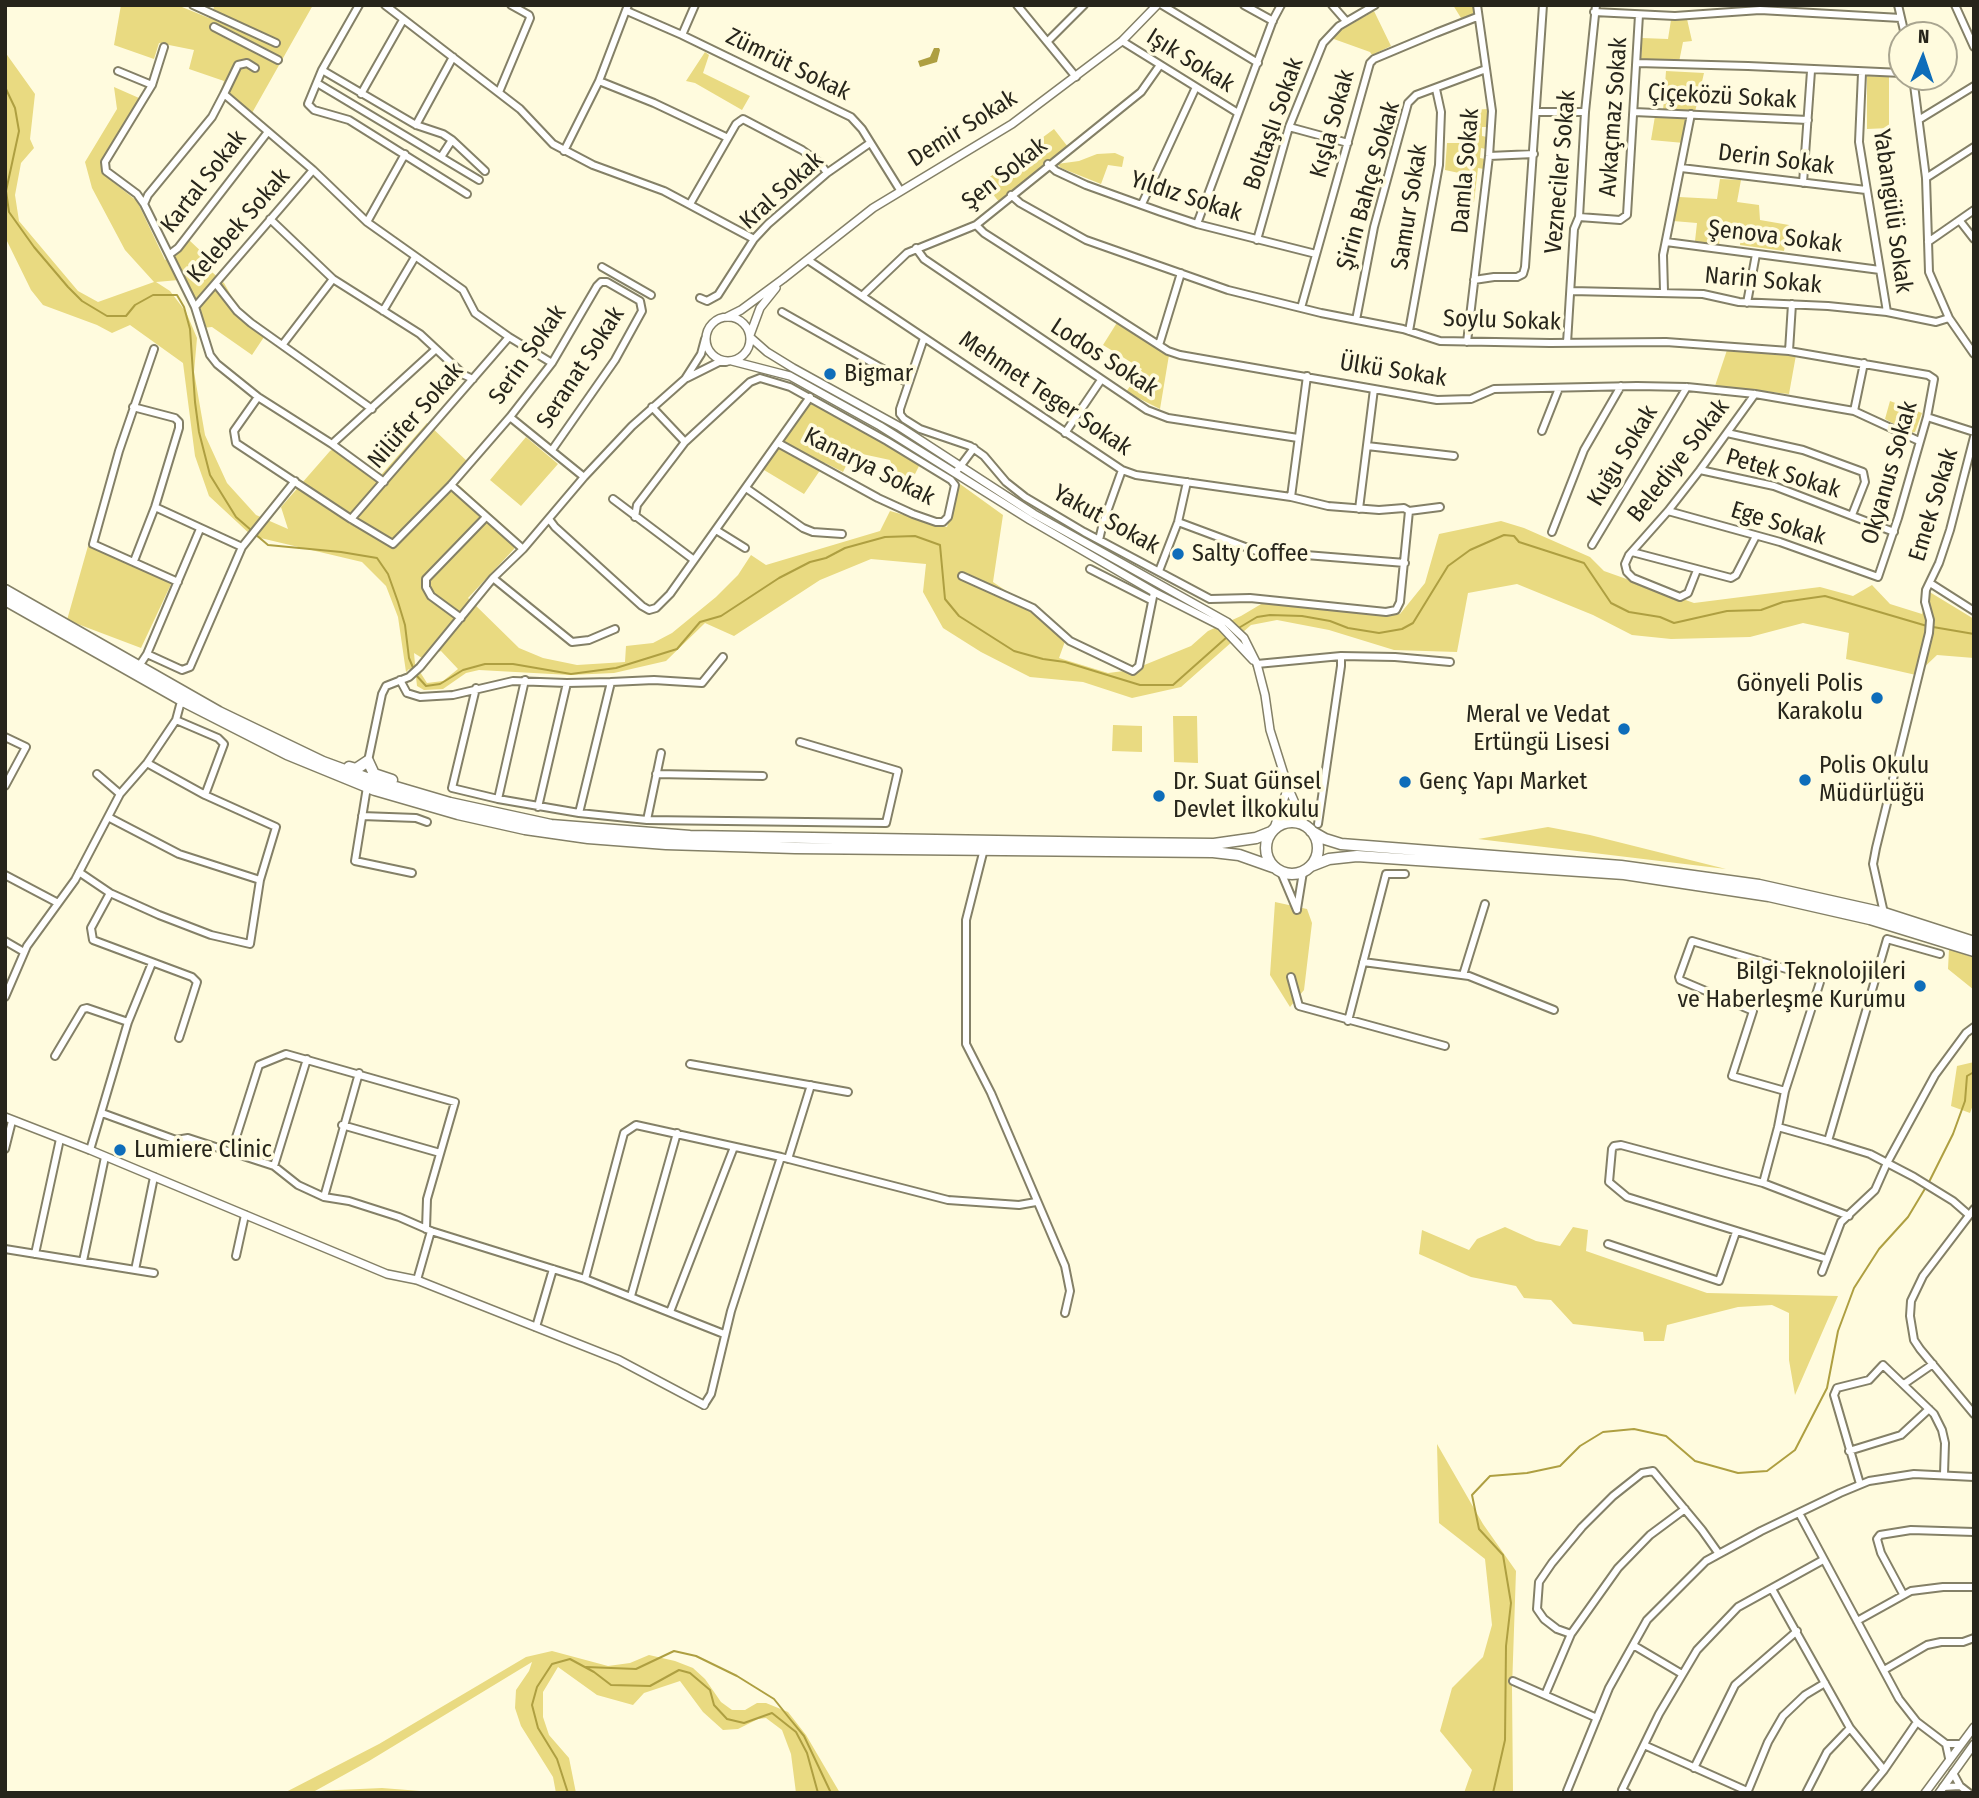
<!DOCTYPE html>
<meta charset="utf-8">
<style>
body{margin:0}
#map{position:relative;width:1979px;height:1798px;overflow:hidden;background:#fffbde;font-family:"Fira Sans Condensed",sans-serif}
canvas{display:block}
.frame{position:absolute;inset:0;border:7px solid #27251b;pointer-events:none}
.north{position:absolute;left:1888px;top:21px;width:70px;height:70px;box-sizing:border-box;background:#fffbde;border:2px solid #a9a590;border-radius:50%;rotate:2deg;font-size:19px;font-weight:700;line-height:28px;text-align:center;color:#27251b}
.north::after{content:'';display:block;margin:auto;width:24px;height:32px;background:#0e6dba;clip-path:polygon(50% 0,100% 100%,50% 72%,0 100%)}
</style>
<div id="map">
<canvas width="1979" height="1798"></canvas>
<div class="frame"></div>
<div class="north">N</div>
</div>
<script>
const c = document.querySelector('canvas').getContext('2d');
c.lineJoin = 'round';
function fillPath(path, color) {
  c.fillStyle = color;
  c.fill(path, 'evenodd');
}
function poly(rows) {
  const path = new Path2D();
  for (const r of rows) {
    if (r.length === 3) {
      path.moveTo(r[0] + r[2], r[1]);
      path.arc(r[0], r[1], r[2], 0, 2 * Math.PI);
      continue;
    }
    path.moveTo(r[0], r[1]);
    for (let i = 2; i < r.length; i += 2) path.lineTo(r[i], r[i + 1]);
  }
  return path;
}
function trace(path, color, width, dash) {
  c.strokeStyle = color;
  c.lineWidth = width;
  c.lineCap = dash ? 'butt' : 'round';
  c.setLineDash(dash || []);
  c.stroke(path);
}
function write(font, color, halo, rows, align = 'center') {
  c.font = font + ' "Fira Sans Condensed",sans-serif';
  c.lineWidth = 7;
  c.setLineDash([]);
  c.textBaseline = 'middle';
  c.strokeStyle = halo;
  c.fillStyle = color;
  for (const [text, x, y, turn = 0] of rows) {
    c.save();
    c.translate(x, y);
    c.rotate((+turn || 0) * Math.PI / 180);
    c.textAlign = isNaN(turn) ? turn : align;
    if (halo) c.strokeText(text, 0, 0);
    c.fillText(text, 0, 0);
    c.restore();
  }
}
const green = poly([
 [121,5,177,5,209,18,215,5,313,5,252,113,222,88,224,81,189,69,194,50,159,43,154,59,114,45],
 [1453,5,1474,5,1474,12,1471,15,1461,18],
 [1374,11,1391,46,1372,55,1370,52,1331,38,1341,30],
 [1687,19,1692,41,1683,42,1679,62,1641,59,1642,38,1668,39,1671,20],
 [5,52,35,94,30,139,34,148,21,163,15,195,19,221,78,291,98,302,154,282,125,250,92,188,85,162,117,109,114,87,139,98,101,167,113,182,137,201,165,260,189,240,205,255,200,261,224,283,240,311,268,331,252,355,212,327,201,328,179,280,156,282,170,291,186,312,197,338,194,372,205,435,227,483,256,515,288,529,281,507,330,451,338,446,381,475,427,423,470,464,452,479,519,539,514,549,468,598,519,648,543,658,577,665,625,662,626,646,653,643,672,633,716,597,738,575,751,555,766,565,880,531,890,511,947,527,960,484,1003,515,993,582,1068,633,1059,658,1108,673,1132,670,1191,646,1208,631,1241,616,1273,597,1400,614,1425,583,1439,534,1501,521,1524,528,1590,557,1604,571,1694,603,1820,587,1853,596,1872,585,1890,604,1922,614,1928,591,1974,619,1974,658,1937,655,1916,675,1846,659,1849,633,1803,623,1750,637,1671,639,1632,635,1593,615,1517,584,1468,593,1457,652,1394,650,1329,630,1277,620,1251,625,1181,687,1132,698,1083,682,1030,677,981,652,943,628,923,592,926,564,871,559,820,580,734,636,705,623,666,661,614,673,570,675,479,670,466,673,443,689,424,690,417,686,416,677,409,669,406,672,398,617,386,586,362,562,252,536,209,496,195,456,183,363,130,325,112,333,97,325,43,305,31,290,5,237],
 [441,651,458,669,443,681,427,683,415,664,414,653,422,658],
 [705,52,709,55,703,73,750,96,742,110,695,83,686,81],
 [1666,71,1704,73,1695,112,1663,111],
 [1867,76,1889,77,1889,128,1867,129],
 [1489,109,1489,127,1482,127,1482,136,1487,137,1486,149,1481,148,1480,158,1485,159,1484,169,1478,168,1474,202,1456,200,1459,173,1445,170,1447,143,1467,143,1467,110],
 [1655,116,1687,119,1684,143,1651,140],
 [1054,129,1068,147,1000,203,983,182],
 [1115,153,1124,157,1122,167,1108,165,1101,184,1061,168,1057,164,1079,161,1097,154],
 [1720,179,1741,180,1737,202,1759,205,1760,220,1789,225,1784,251,1740,245,1742,227,1720,226,1719,247,1695,241,1697,223,1673,221,1679,197,1717,199],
 [1118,321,1169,355,1160,409,1126,392,1142,369,1103,345],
 [1727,350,1796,355,1789,394,1715,386],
 [801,400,835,414,920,464,907,490,901,486,890,460,853,452,843,472,825,463,804,494,759,467],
 [1890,401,1922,413,1915,432,1910,433,1885,419],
 [526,437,558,464,521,506,490,480],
 [88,546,173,580,141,648,67,620],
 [1173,716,1197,716,1198,763,1174,762],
 [1113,725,1142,726,1142,752,1112,751],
 [1548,827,1590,835,1726,869,1478,839],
 [1275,902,1307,909,1312,923,1304,990,1290,1007,1270,975],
 [1949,949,1974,958,1974,990,1948,969],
 [1974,1062,1974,1102,1970,1113,1951,1106,1957,1066],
 [1505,1227,1536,1241,1560,1246,1573,1227,1588,1230,1586,1251,1707,1293,1838,1296,1795,1395,1789,1360,1789,1313,1772,1305,1738,1307,1667,1325,1664,1341,1644,1341,1643,1332,1573,1324,1551,1300,1524,1298,1516,1286,1471,1277,1419,1254,1422,1230,1469,1250,1477,1239],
 [1437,1444,1483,1524,1516,1571,1512,1688,1513,1793,1464,1793,1472,1770,1440,1731,1452,1688,1483,1657,1492,1625,1485,1559,1439,1523],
 [552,1651,608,1666,630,1663,649,1655,675,1661,693,1668,705,1679,721,1702,732,1710,745,1710,757,1703,766,1703,788,1712,806,1735,840,1793,796,1793,791,1754,782,1730,766,1718,758,1719,738,1729,723,1730,703,1712,680,1681,644,1693,633,1705,597,1695,558,1667,543,1692,543,1717,549,1735,569,1758,576,1793,556,1793,553,1777,521,1726,515,1708,516,1690,529,1671,532,1662,369,1761,315,1791,382,1788,446,1793,284,1793,379,1744,526,1657]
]);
const water = poly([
 [934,48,939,48,940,50,937,62,920,67,918,61,930,57]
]);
const stream = poly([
 [5,87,15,108,19,131,6,191,9,212,34,247,68,287,82,301,107,316,126,316,135,305,153,295,177,295,184,307,190,329,195,402,199,432,210,475,236,517,251,530],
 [255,534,268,545,341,552,377,558,388,574,398,602,405,625,409,658,414,670],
 [1933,627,1974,634],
 [1237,629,1257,617,1270,615,1302,616,1330,621,1348,628,1379,633,1402,629,1413,623,1448,566,1470,550,1504,535,1514,536,1519,542,1584,563,1611,603,1629,612,1660,617,1674,623,1727,611,1761,610,1783,602,1825,596,1927,626],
 [416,675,426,686,440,684,463,670,485,664,513,664,571,674,616,668,677,649,700,622,721,616,779,578,810,562,826,558,845,548,885,537,915,536,940,545,945,599,959,616,1014,651,1043,659,1065,662,1140,685,1173,685,1227,637],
 [1929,1182,1953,1134,1965,1101,1967,1076,1974,1072],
 [586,1667,636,1669,674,1651,696,1656,737,1676,774,1699,790,1719,804,1736,831,1793],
 [568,1793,557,1759,538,1728,532,1705,537,1687,552,1664,570,1659,594,1672,611,1685,650,1686,679,1670,690,1673,710,1690,714,1705,727,1719,744,1723,772,1713,796,1732,807,1753,818,1793],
 [1493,1793,1505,1740,1506,1646,1511,1603,1503,1555,1479,1529,1472,1495,1490,1476,1527,1473,1560,1466,1580,1446,1603,1432,1634,1429,1666,1436,1695,1461,1738,1473,1767,1471,1795,1450,1827,1388,1838,1331,1854,1288,1879,1249,1908,1217,1926,1187]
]);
const minor = poly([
 [193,5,276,43],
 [359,5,322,70,308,104,314,110,349,120,467,194],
 [385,5,520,109,553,144,593,165,664,191,754,239],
 [1017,5,1076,77],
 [1162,5,1258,63],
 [1244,5,1273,21],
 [1332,5,1346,21],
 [1898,5,1905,35],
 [1955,5,1974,47],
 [627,11,682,35,851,117,862,129,900,190],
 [1594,12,1675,16,1760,10,1901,18],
 [214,27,278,60],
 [682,35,695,5],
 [1048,41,1084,5],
 [1122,41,1238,113],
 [1637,63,1748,66,1902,73],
 [322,70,416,125,443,134,452,140,441,157],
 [118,71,152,85],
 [1862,73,1859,142,1887,312],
 [1913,77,1926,178,1929,272,1949,318,1974,354],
 [599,81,654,103,728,138],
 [317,83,479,180],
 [499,92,530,18,529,15,511,5],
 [224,94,238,65,247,63,255,68],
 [361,94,403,20],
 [1537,112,1585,112],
 [1634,112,1808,120],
 [1920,119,1974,86],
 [416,125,453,57],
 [1289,127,1348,143],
 [452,140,485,171],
 [564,151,599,81,628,5],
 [1489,156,1534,154],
 [1048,164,1056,171,1086,185,1161,212,1197,224,1316,254],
 [1681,168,1866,190],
 [1926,178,1974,147],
 [1803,183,1811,71],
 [1011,195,1020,203,1086,240,1228,290,1321,313,1403,329,1440,341,1550,343,1666,342,1789,351,1928,375,1934,379,1927,417,1898,518,1878,577,1780,542,1668,511],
 [144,204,137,194,106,171,105,162,152,85,164,47],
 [690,204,736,124,743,119,802,150,820,163,827,173],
 [1142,204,1196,87],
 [1579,217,1620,220,1627,215,1639,15],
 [270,219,333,279,420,334,464,375,473,379],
 [1960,221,1974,239],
 [367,222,405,154],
 [1197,224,1273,20,1281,5],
 [976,225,984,233,1168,351,1180,355,1437,400,1471,399,1494,389,1637,386,1687,387,1755,394,1854,411,1919,441],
 [1257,240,1289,127,1323,43,1339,26,1375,5],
 [1666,242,1880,270],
 [1928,242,1974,210],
 [916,248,924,259,1147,410,1168,418,1298,438],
 [170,254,178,248,267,133],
 [808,260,1122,470,1136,475,1291,497,1328,506,1379,510,1404,508,1409,511],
 [602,267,651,295],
 [1474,280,1494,277,1517,277,1523,274,1525,267,1543,5],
 [216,284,237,311,251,323,372,409],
 [1571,291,1703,294,1739,302,1828,306,1887,312,1936,322,1949,318],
 [1664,291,1663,255,1691,114],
 [862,296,907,253,976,225,1141,92,1160,65],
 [700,298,707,301,718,295,754,239,768,224,827,173,870,143],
 [1747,303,1756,254],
 [195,307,313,170],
 [1301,308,1370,63,1374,59,1436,33,1477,17],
 [383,311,415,257],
 [782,312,908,383],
 [1356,320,1374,227,1408,103,1416,95,1486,69],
 [1409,331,1439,165,1441,112,1436,89],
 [924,338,900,409,900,414,904,419,920,429,970,446,984,456,1006,482,1025,497,1084,532,1210,599,1250,598,1386,612,1396,610,1400,602,1409,511],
 [1467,342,1489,156,1492,111,1477,5],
 [1567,343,1574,229,1579,217,1585,112,1596,5],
 [283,344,333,279],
 [1159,345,1181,273],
 [154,349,119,451,93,544,178,582],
 [1789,351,1792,304],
 [687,378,719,362,726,362],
 [258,397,234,431,236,443,351,519,393,544,451,485,510,417,552,363,597,286,601,282,607,282,640,301,642,311,615,360,552,450],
 [133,407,175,418,179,422,179,428,155,507,134,561],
 [652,407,685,442],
 [1854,411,1864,363],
 [510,417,584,477],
 [1927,417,1974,432],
 [1542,431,1559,388],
 [1065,433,1101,380],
 [1727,433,1803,450,1863,472,1865,482,1852,515],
 [332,444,436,349],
 [1367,446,1454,456],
 [1700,470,1774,486,1894,532],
 [956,472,974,448],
 [384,482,332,444,258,397,217,364,210,355,195,307,144,204,148,195,212,117,224,94,313,170,367,222,463,290,475,313,509,337,552,363],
 [451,485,523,549],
 [746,488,803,528,813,532,842,534],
 [1291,497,1307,376],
 [613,499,694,560],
 [155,507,242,547],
 [1359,509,1374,389],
 [1409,511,1440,507],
 [635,517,637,505,685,442,750,382,760,378,790,387,887,441,951,480,955,485,948,517,943,522,936,522,913,514,878,498,778,443],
 [351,519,509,337],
 [549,519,555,527,642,606,649,610,656,608,670,594,810,397],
 [1178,522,1256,551,1405,563],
 [716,530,745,548],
 [1552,532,1584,450,1621,386],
 [1099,540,1103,523,1122,470],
 [1592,545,1687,387],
 [1632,552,1731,578,1736,575,1756,536],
 [1090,569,1151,600],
 [1697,570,1688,593,1680,597,1633,578,1627,572,1625,564,1629,555,1668,511,1700,470,1755,394],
 [1159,571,1178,522,1187,482],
 [962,576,1033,608,1070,641,1133,671,1139,666,1154,592],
 [493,578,572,642,589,640,615,629],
 [1930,583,1974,611],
 [461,618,431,596,426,587,426,579,486,517],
 [147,654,182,670,190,667,242,547,295,481],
 [1257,664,1341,656,1395,657,1450,662],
 [139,666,147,654,200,529],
 [400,680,407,693,420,697,453,695,513,681,567,683,538,807],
 [525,680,498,799,579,813,611,682,567,683],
 [611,682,654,680,702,683,723,657],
 [476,688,452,788,498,799],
 [176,720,218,738,224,744,205,795],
 [5,737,26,747,5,786],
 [368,761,382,694,386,686,409,677,420,667,493,578,523,549,584,477,632,426,685,379,701,354,705,339],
 [97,774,120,794],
 [656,774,763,776],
 [367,787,355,861,412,873],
 [579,813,647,820,886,823,898,771,800,742],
 [362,816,416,818,427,822],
 [108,817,179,854,260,880],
 [647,820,661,753],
 [1318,824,1341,666,1341,656],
 [984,849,966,920,966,1044,991,1093,1065,1266,1070,1291,1065,1313],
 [79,872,110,893,159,915,211,935,250,944,260,880,276,827,205,795,147,763],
 [1281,872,1297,910],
 [5,875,58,903],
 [110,893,91,928,93,940,192,977,197,982,179,1038],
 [1297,909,1303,872],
 [1884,913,1873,864,1876,848,1929,633,1930,620,1925,602,1926,590,1939,563,1950,530,1974,437],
 [5,941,24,952],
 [1940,954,1887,939,1828,1141,1870,1154,1914,1177,1953,1201,1969,1215],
 [1363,962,1469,976,1554,1010],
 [1463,975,1485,904],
 [1291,977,1299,1006,1445,1046],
 [5,997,27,946,75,880,120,794,147,763,176,720,180,705,185,702],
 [1348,1021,1386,874,1405,874],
 [128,1022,152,963],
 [55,1056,83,1009,87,1008,128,1022,90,1150],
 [690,1064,848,1092],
 [102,1113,176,1140,188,1138,274,1166,298,1185,324,1197,349,1201,399,1217,431,1231,585,1279,724,1334],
 [342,1125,440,1153],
 [1778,1127,1828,1141],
 [5,1149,12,1121],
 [231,1153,259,1065,286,1054,455,1102,427,1199,426,1229],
 [788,1159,811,1085],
 [274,1166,307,1059],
 [1763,1183,1778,1127,1785,1091,1820,982,1817,978,1692,941,1679,977,1680,980,1753,1011,1732,1076,1785,1091],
 [324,1197,359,1073],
 [1974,1209,1923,1276,1911,1301,1910,1316,1914,1340,1920,1349,1974,1414],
 [1608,1244,1719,1281,1736,1232],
 [5,1249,154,1273],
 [35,1254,60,1139],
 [236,1256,245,1215],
 [1827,1259,1627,1197,1609,1182,1612,1149,1614,1146,1621,1145,1763,1183,1849,1216],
 [83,1261,105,1157],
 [135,1270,154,1177],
 [1822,1272,1841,1222,1875,1190,1887,1163,1935,1075,1966,1033,1974,1027],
 [585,1279,624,1133,636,1125,781,1157,948,1200,1019,1205,1036,1202],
 [417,1280,431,1231],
 [631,1296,677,1133],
 [670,1312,734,1147],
 [536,1327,553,1269],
 [1904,1384,1933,1364],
 [704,1405,711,1394,731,1311,781,1157],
 [1849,1451,1901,1435,1929,1409],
 [1860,1484,1834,1395,1837,1388,1869,1380,1883,1365,1934,1414,1942,1430,1945,1443,1944,1474],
 [1799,1513,1899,1699,1917,1722,1946,1744],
 [1772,1589,1850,1728,1884,1770],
 [1903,1594,1881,1553,1877,1539,1880,1535,1911,1530,1974,1532],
 [1857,1621,1911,1591,1943,1587,1974,1587],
 [1571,1634,1557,1629,1544,1619,1537,1609,1539,1582,1552,1563,1582,1527,1613,1496,1642,1473,1653,1471,1702,1530,1719,1554],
 [1633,1645,1682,1674],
 [1884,1670,1927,1645,1941,1642,1963,1642,1974,1638],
 [1513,1681,1597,1718],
 [1545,1695,1571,1634,1618,1568,1650,1535,1685,1509],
 [1644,1745,1747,1791],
 [1949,1758,1946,1744,1959,1744],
 [1694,1768,1735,1685,1797,1631],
 [1960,1786,1969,1793],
 [1943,1787,1960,1786,1953,1773],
 [1567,1791,1609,1688,1647,1620,1706,1561,1761,1531,1840,1493,1869,1481,1914,1474,1974,1477],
 [1627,1793,1622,1790,1659,1714,1697,1650,1738,1607,1823,1560],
 [1747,1793,1768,1742,1783,1716,1805,1695,1825,1683],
 [1806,1793,1827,1752,1850,1728],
 [1865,1793,1884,1770,1917,1722]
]);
const tertiary = poly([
 [728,339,22],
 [727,317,741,310,783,279,873,208,1012,124,1122,41,1157,5],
 [750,335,760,308,776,288],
 [750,337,767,352,793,368,900,427,1034,514,1227,622,1244,638,1257,664,1265,695,1270,730,1288,787,1305,826],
 [732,361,790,376,880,426,1030,520,1154,592,1221,626,1253,660],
 [1274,828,1288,787],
 [5,1117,90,1150,387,1274,417,1280,619,1360,704,1405],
 [1925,1793,1974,1727],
 [1939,1793,1974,1744]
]);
const trunk = poly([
 [5,590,219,712,323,762,372,780,450,803,551,825,690,836,1120,843,1214,844,1256,838,1271,832],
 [5,600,185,702,287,754,375,790,458,814,525,829,588,838,666,844,795,848,1213,852,1239,855,1273,867],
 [349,767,356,769,368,761,374,774,392,780],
 [1292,848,26],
 [1311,831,1325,839,1341,844,1621,866,1759,885,1884,913,1974,942],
 [1311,866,1329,859,1357,856,1624,874,1769,896,1870,919,1974,951]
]);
const markers = [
 [830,374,7,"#0e6dba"],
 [1178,554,7,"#0e6dba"],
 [1877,698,7,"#0e6dba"],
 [1624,729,7,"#0e6dba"],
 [1805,780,7,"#0e6dba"],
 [1405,782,7,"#0e6dba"],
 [1159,796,7,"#0e6dba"],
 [1920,986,7,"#0e6dba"],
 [120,1150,7,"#0e6dba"]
];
const streetNames = [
 ["Işık Sokak",1190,61,32],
 ["Zümrüt Sokak",788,65,26],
 ["Çiçeközü Sokak",1722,97,3],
 ["Avkaçmaz Sokak",1614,117,-86],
 ["Boltaşlı Sokak",1274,124,-71],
 ["Kışla Sokak",1333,124,-75],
 ["Demir Sokak",963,129,-32],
 ["Derin Sokak",1776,160,7],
 ["Damla Sokak",1466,171,-85],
 ["Vezneciler Sokak",1561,172,-85],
 ["Şen Sokak",1005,174,-38],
 ["Kartal Sokak",204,182,-52],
 ["Şirin Bahçe Sokak",1369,186,-74],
 ["Kral Sokak",782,191,-42],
 ["Yıldız Sokak",1186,197,18],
 ["Samur Sokak",1410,207,-81],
 ["Yabangülü Sokak",1892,211,82],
 ["Kelebek Sokak",239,226,-49],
 ["Şenova Sokak",1775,237,7],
 ["Narin Sokak",1763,281,5],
 ["Soylu Sokak",1502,321,2],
 ["Serin Sokak",528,355,-55],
 ["Lodos Sokak",1104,358,33],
 ["Seranat Sokak",581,368,-57],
 ["Ülkü Sokak",1393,371,9],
 ["Mehmet Teger Sokak",1045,394,34],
 ["Nilüfer Sokak",416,416,-49],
 ["Kuğu Sokak",1623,456,-59],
 ["Belediye Sokak",1679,461,-52],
 ["Kanarya Sokak",869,467,27],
 ["Okyanus Sokak",1890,473,-74],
 ["Petek Sokak",1783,474,17],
 ["Emek Sokak",1934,505,-73],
 ["Yakut Sokak",1106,520,29],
 ["Ege Sokak",1778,524,17]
];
const poiNames = [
 ["Bigmar",844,374],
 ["Salty Coffee",1192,554],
 ["Gönyeli Polis",1863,684,"right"],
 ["Karakolu",1863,712,"right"],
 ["Meral ve Vedat",1610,715,"right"],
 ["Ertüngü Lisesi",1610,743,"right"],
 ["Polis Okulu",1819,766],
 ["Müdürlüğü",1819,794],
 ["Dr. Suat Günsel",1173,782],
 ["Devlet İlkokulu",1173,810],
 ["Genç Yapı Market",1419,782],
 ["Bilgi Teknolojileri",1906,972,"right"],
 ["ve Haberleşme Kurumu",1906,1000,"right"],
 ["Lumiere Clinic",134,1150]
];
fillPath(green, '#e9da81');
fillPath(water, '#ae9f41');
trace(stream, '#ae9f41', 2);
trace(minor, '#848067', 10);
trace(tertiary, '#848067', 10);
trace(trunk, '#848067', 13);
trace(minor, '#fff', 6);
trace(tertiary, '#fff', 7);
trace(trunk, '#fff', 10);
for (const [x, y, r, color] of markers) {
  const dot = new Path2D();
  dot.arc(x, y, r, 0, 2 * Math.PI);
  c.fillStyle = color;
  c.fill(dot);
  trace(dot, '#fffbde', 2.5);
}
write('24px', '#27251b', '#fffbde', streetNames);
write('24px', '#27251b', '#fffbde', poiNames, 'left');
</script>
